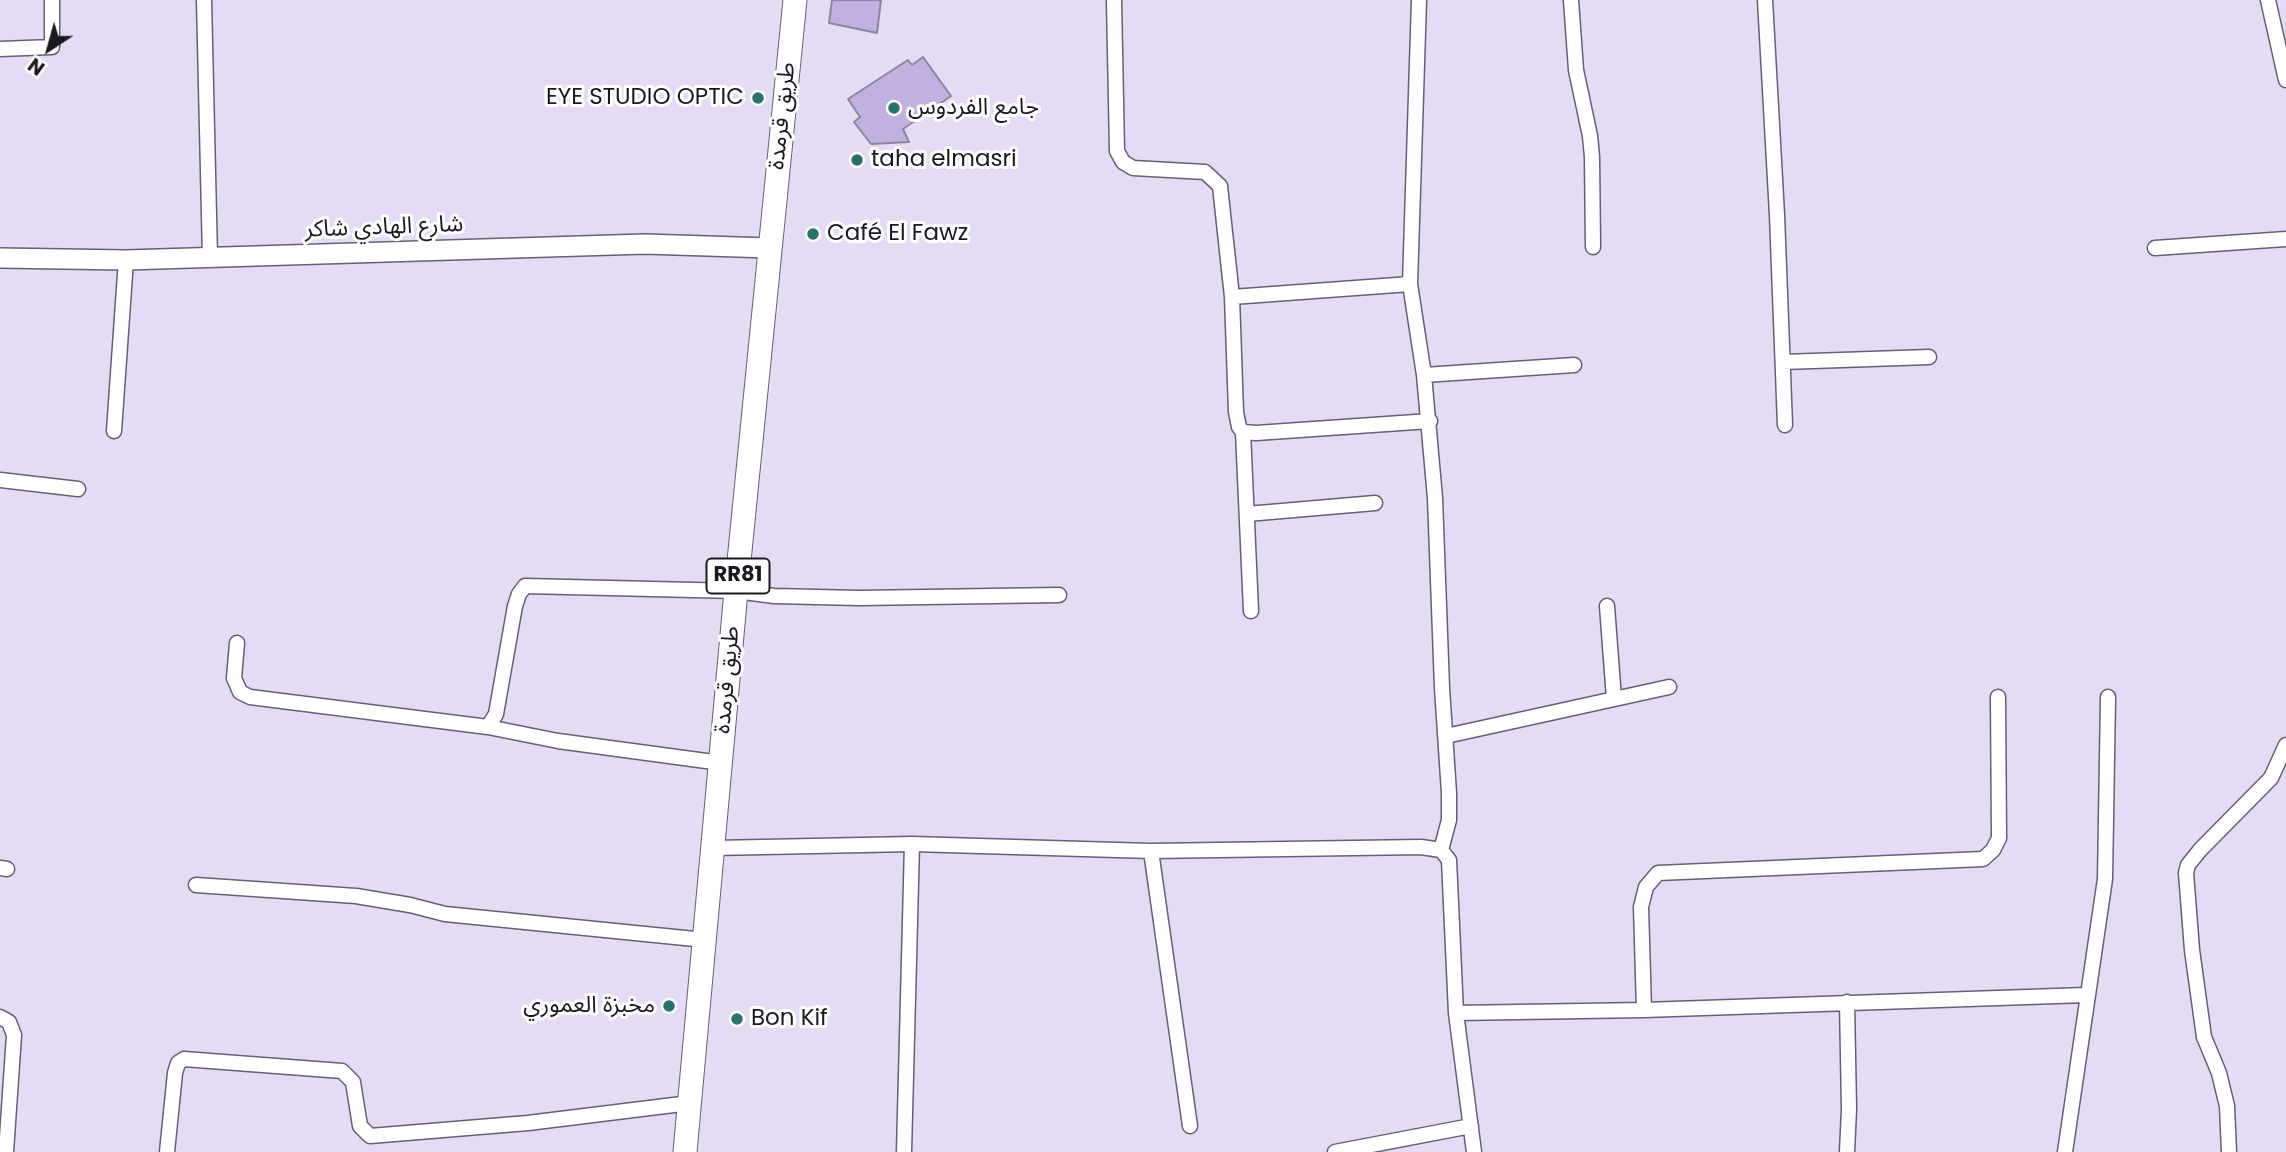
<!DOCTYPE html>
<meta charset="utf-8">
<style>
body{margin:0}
#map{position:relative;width:2286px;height:1152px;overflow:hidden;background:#e4dcf5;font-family:Poppins,sans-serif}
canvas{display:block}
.north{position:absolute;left:14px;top:14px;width:70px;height:70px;-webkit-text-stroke:5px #fff;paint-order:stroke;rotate:216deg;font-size:19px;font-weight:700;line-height:28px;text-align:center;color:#1b1821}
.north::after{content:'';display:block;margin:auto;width:24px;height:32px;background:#1b1821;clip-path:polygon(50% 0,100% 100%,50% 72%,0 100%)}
</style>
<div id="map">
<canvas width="2286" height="1152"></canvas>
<div class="north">N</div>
</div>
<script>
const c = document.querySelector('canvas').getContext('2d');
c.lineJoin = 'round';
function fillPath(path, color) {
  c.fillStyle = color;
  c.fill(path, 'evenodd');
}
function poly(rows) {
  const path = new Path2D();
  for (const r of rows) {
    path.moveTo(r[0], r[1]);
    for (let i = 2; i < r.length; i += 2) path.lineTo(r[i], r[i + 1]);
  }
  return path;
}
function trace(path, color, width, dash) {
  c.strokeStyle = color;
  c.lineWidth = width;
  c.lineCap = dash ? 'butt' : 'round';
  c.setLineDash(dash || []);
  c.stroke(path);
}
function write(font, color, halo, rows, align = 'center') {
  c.font = font + ' Poppins,"Noto Sans Arabic",sans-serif';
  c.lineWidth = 6;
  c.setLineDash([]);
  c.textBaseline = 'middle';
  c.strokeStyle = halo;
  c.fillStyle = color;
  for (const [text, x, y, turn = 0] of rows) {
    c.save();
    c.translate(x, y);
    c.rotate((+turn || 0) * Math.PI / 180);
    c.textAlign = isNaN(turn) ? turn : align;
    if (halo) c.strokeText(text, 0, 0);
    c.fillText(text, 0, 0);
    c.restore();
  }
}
const building = poly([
 [832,0,881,0,877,33,829,23,832,0],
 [923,57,951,96,903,129,909,142,871,144,854,122,860,117,848,99,908,60,912,65,923,57]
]);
const street = poly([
 [204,0,210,258],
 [1114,0,1117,151,1123,162,1133,168,1205,172,1220,186,1232,297,1236,412,1239,427,1243,432,1256,433,1430,421],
 [1419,0,1410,284,1424,375,1435,498,1442,688,1449,793,1449,820,1441,850],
 [1571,0,1576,70,1590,136,1592,157,1593,247],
 [1765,0,1777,215,1785,425],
 [2268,0,2286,80],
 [0,49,52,47,52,0],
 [2155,248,2286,239],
 [1232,297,1410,284],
 [1783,362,1929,357],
 [1424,375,1574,365],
 [114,431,126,260],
 [1243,432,1251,611],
 [0,480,78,489],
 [1247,514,1375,503],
 [1607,606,1614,699],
 [237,643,234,678,240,692,250,697,488,727,496,714,515,606,519,594,525,586,736,591,774,596,859,598,1059,595],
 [488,727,558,741,721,763],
 [1446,736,1669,687],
 [714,848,912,844,1151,851,1421,847,1441,850,1449,860,1456,1013,1474,1152],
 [1151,851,1190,1126],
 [0,868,7,869],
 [196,885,356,896,410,905,445,914,705,940],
 [1644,1010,1641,907,1646,887,1658,873,1983,859,1993,850,1999,838,1998,697],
 [1456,1013,1644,1010,2086,995],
 [0,1017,9,1022,14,1035,6,1152],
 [167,1152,175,1073,178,1063,184,1059,342,1071,353,1082,360,1126,370,1136,528,1123,690,1103],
 [904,1152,912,844],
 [1335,1152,1471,1126],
 [1847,1152,1849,1109,1847,1002],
 [2065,1152,2105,879,2108,697],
 [2229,1152,2227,1106,2219,1073,2204,1037,2192,950,2186,873,2188,865,2200,850,2271,778,2286,745]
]);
const secondary = poly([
 [0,258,126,260,645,244,769,248]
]);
const primary = poly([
 [685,1152,736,591,795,0]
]);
const markers = [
 [758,98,7,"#277271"],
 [894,108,7,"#277271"],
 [857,160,7,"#277271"],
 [813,234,7,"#277271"],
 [669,1006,7,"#277271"],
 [737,1019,7,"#277271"]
];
const shields = [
 [738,576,63]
];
const shieldNames = [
 ["RR81",738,576]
];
const poiNames = [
 ["EYE STUDIO OPTIC",744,98,"right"],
 ["جامع الفردوس",908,108],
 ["taha elmasri",871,160],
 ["Café El Fawz",827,234],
 ["مخبزة العموري",655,1006,"right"],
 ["Bon Kif",751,1019]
];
const streetNames = [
 ["طريق قرمدة",783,116,-84],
 ["شارع الهادي شاكر",384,228,-2],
 ["طريق قرمدة",728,680,-85]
];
fillPath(building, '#c1b1e1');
trace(building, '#8d869c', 2);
trace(street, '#665f75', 17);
trace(secondary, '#665f75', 22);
trace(primary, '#665f75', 25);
trace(street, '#fff', 14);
trace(secondary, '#fff', 19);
trace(primary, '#fff', 23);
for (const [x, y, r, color] of markers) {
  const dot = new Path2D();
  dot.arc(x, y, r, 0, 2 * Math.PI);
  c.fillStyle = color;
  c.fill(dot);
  trace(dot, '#fff', 2.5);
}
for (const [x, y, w] of shields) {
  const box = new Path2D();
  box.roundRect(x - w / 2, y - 17.5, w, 35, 5);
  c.fillStyle = '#fff';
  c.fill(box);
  trace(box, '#1b1821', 2);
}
write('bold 21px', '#1b1821', null, shieldNames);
write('23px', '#1b1821', '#fff', poiNames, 'left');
write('23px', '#1b1821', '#fff', streetNames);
</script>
